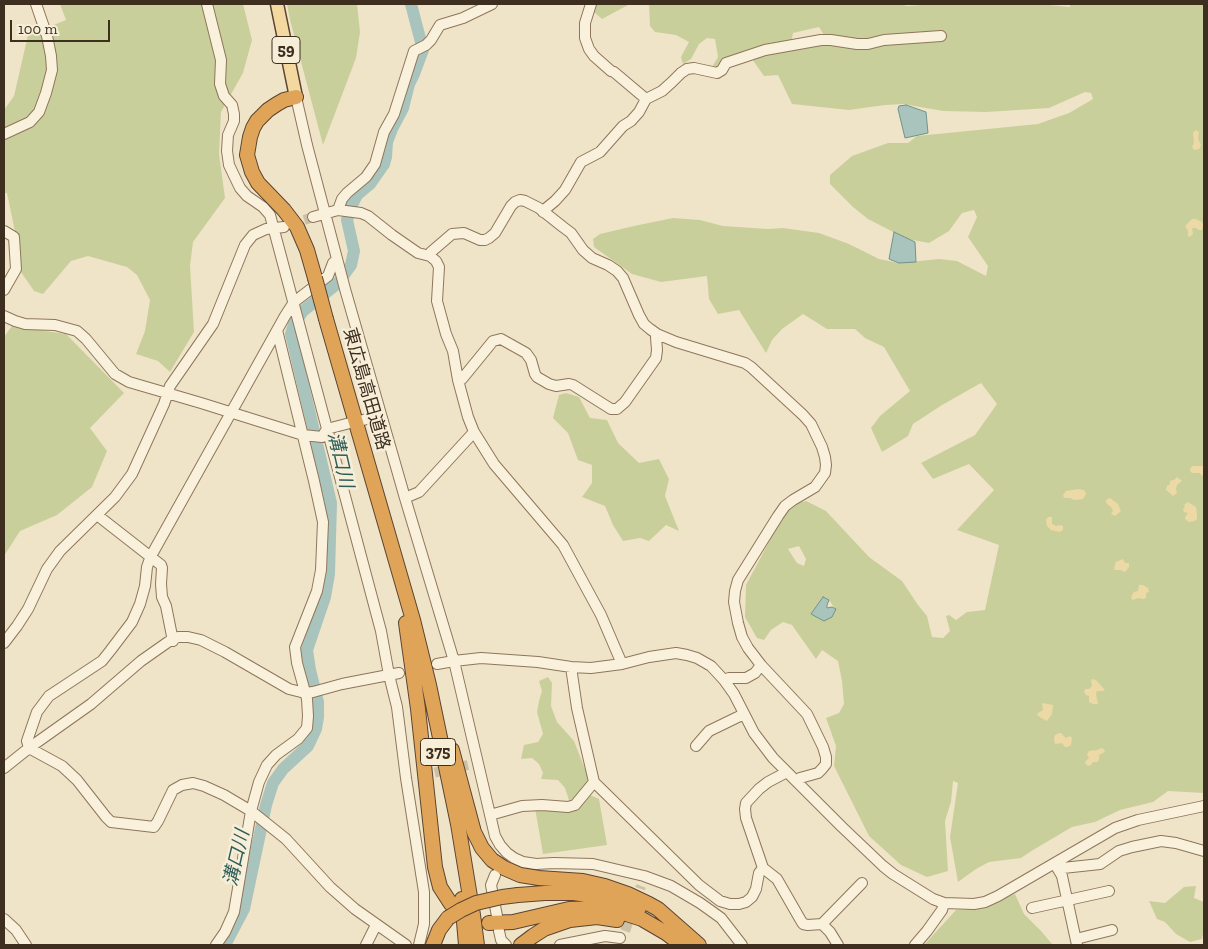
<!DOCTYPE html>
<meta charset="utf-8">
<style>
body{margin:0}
#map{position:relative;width:1208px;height:949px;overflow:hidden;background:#f0e4c8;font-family:"Zilla Slab",serif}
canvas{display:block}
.frame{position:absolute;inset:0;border:5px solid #3d2e20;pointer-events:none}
.scale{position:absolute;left:10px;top:20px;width:100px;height:22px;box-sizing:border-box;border:2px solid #3d2e20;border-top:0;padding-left:6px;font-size:15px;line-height:18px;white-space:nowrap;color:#3d2e20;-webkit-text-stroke:4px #f7eed8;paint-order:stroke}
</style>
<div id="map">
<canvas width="1208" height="949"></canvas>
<div class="frame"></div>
<div class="scale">100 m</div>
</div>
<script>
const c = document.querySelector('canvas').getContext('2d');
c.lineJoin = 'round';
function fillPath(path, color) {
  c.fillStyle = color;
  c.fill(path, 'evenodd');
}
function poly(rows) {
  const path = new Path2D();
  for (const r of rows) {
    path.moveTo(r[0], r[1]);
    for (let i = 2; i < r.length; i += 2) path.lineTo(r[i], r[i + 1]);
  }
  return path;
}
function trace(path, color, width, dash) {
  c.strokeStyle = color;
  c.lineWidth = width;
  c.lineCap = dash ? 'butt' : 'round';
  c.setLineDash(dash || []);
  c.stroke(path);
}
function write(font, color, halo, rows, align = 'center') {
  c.font = font + ' "Zilla Slab","Noto Sans JP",serif';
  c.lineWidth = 5;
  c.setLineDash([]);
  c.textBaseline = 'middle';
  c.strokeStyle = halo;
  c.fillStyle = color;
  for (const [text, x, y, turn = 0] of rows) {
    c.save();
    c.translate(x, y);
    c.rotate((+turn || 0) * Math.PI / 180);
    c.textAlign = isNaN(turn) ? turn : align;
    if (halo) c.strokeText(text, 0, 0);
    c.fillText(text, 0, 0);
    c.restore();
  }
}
const green = poly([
 [60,4,243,4,252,40,243,73,221,112,219,154,225,198,193,242,190,266,194,332,170,372,158,361,136,354,145,331,150,300,137,275,127,267,88,256,71,261,43,294,34,291,21,272,20,256,7,193,4,193,4,110,14,96,28,35,66,20],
 [287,4,357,4,360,32,356,58,323,145,290,20],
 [589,4,630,4,602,19,595,13,587,13],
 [649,4,900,4,907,6,922,5,1038,4,1070,7,1070,4,1204,4,1204,793,1168,791,1153,802,1120,810,1095,822,1072,827,1033,850,1021,858,989,862,976,869,958,882,950,837,958,783,953,781,951,802,945,821,948,871,927,877,901,865,869,836,834,766,836,746,826,718,839,713,844,704,842,681,838,661,822,650,816,659,792,625,783,622,771,630,764,640,757,638,745,617,746,585,784,514,794,504,806,501,826,511,869,557,902,581,918,605,927,616,932,637,943,638,950,631,946,616,949,615,956,620,967,612,985,610,999,545,957,530,994,490,969,464,933,479,921,463,975,435,997,404,981,383,942,405,913,424,908,436,882,452,871,428,880,416,910,391,884,347,865,338,855,329,827,329,803,314,782,329,772,340,766,353,739,310,718,314,709,299,707,276,661,282,632,274,594,247,593,239,600,234,634,226,673,218,700,220,723,226,768,229,783,228,819,233,849,244,879,259,899,263,939,259,957,261,986,276,988,266,968,237,977,217,974,210,962,213,949,231,929,243,907,239,868,219,853,207,830,184,830,175,852,156,888,143,908,143,917,136,1038,124,1069,113,1093,99,1091,93,1085,92,1049,108,986,112,943,111,903,104,885,105,849,110,792,104,778,75,764,76,752,59,824,35,819,27,793,33,791,43,716,69,712,67,718,57,715,39,707,38,699,44,691,59,683,64,681,57,689,42,676,35,655,32,650,26],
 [799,546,806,559,804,566,797,563,788,549],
 [823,597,829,600,835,609,832,617,811,614],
 [12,326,66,334,124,393,90,428,107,451,92,487,57,515,20,531,4,556,4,337],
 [566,393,579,397,590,418,607,420,618,443,639,463,659,459,669,479,665,496,679,531,666,525,649,541,640,538,623,541,613,525,605,506,582,497,592,483,592,465,578,460,568,433,553,418,559,395],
 [548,677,552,683,551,706,557,722,574,741,588,777,587,783,570,803,565,788,558,780,541,779,543,773,539,764,532,758,521,759,524,745,538,742,543,734,537,712,539,701,542,691,539,681],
 [588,794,599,799,607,845,543,854,535,808,569,811],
 [1196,886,1194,898,1204,902,1204,929,1202,939,1190,942,1176,934,1165,922,1157,919,1149,901,1165,903,1184,887],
 [1015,894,1024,914,1041,931,1052,944,1052,945,924,945,956,910,974,909]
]);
const sand = poly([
 [1196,130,1199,132,1198,139,1201,145,1199,149,1194,150,1192,147,1194,143,1193,133],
 [1192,219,1196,219,1202,222,1203,225,1202,230,1199,230,1196,228,1192,228,1193,234,1190,237,1188,236,1188,231,1185,226],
 [1192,466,1203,466,1204,468,1204,477,1199,473,1192,473,1190,471,1190,469],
 [1177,477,1182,481,1177,485,1176,489,1177,493,1173,496,1172,495,1166,490,1167,486,1170,484,1170,481,1174,480],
 [1078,489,1084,490,1086,494,1083,499,1074,500,1070,498,1064,498,1063,495,1066,491],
 [1110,498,1118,504,1121,511,1115,516,1111,514,1113,511,1111,507,1106,503,1106,500],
 [1188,502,1196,507,1197,514,1197,519,1195,521,1189,522,1185,519,1185,517,1188,513,1184,512,1183,509,1185,507,1184,505],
 [1048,517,1052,517,1052,524,1056,526,1061,525,1063,526,1063,530,1060,532,1051,530,1047,526,1046,520],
 [1123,559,1125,563,1129,563,1129,567,1125,572,1121,570,1115,570,1114,568,1116,562],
 [1139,585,1143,585,1148,588,1149,592,1146,593,1146,598,1143,599,1138,598,1133,600,1131,598,1132,595,1134,592,1138,591],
 [1092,679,1096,680,1105,690,1102,691,1097,691,1096,694,1098,704,1093,704,1089,702,1089,696,1086,695,1084,692,1085,689,1089,689,1092,686,1091,680],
 [1043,703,1053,705,1052,714,1047,721,1041,718,1037,715,1038,713,1043,710,1042,705],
 [1059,733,1061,733,1066,738,1070,736,1072,738,1071,745,1068,747,1065,747,1062,743,1055,744,1054,738,1055,735],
 [1101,748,1104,749,1105,752,1099,755,1099,760,1097,762,1093,762,1091,765,1088,766,1086,764,1085,762,1089,758,1087,754,1089,751,1097,750]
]);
const water = poly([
 [906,105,926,112,928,133,905,138,898,109,899,106,906,105],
 [894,232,915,242,916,262,899,263,889,259,894,232],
 [823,597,829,600,827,605,827,608,832,607,836,609,832,617,824,621,811,614,823,597]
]);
const river = poly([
 [225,945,244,909,266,805,273,783,283,769,308,746,316,729,318,717,318,702,310,670,307,650,325,597,329,574,331,503,291,334,294,324,303,311,338,283,351,265,354,251,347,220,352,205,357,195,370,184,384,164,386,157,387,142,392,129,403,108,409,84,414,74,423,50,411,4]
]);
const minorTunnel = poly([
 [290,225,313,217],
 [420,776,468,765],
 [625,931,641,886]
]);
const minor = poly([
 [207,4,221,60,220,84,224,96,232,105,234,114,234,121,228,135,227,151,229,165,240,188,247,196,263,207,270,215,381,631,389,675,397,707,406,778,424,892,424,924,419,945],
 [591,4,585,23,585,38,589,49,594,56,611,71,614,72,646,99],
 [296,97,307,145,345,289,405,498,454,661,495,836,500,845,507,853,514,858,523,862,536,864,554,863,593,864,644,876,671,886,700,903,721,918,742,945],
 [4,134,30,122,39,112,46,93,52,70,51,56,47,36,36,4],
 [338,210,342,199,347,193,366,177,375,164,384,132,394,114,414,51,426,45,431,40,440,25,463,18,492,4],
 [543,212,544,210,555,201,565,190,581,162,600,152,623,126,631,121,639,112,646,99,662,91,672,82,681,73,687,69,694,68,717,73,722,70,726,63,765,50,821,40,831,40,857,44,868,44,884,40,941,36],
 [313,217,338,210,361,213,368,216,392,235,418,253,430,256,436,261,439,267,437,301,446,334,453,351,458,380,468,417,474,432,494,464,563,545,601,615,622,664],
 [4,231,14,237,16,269,4,290],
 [430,256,431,252,452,234,464,233,480,240,485,240,489,238,495,233,511,206,515,202,520,200,525,201,539,208,563,227,571,233,583,250,592,258,608,265,617,271,623,278,639,315,644,324,650,329,657,334,676,342,745,363,751,367,803,415,811,424,822,447,825,457,826,465,825,473,815,487,793,500,785,506,778,516,738,580,735,591,734,602,738,623,742,637,748,648,761,665,807,714,823,747,826,757,826,764,822,769,818,773,800,778,796,781],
 [337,259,333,263,328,276,294,302,285,316,151,556,147,567,145,586,140,604,132,622,110,651,102,661,49,696,37,712,27,741,29,748,62,766,77,780,106,817,111,822,154,827,158,821,173,790,182,785,193,783,204,786,224,795,251,811,286,839,330,887,355,909,406,945],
 [4,316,15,321,25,324,55,325,77,331,86,339,115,374,129,382,201,403,303,435,322,437,327,429,350,423],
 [458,380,462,379,493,341,501,339,526,353,531,360,535,374,537,377,549,384,556,386,569,384,573,385,611,409,617,409,625,402,656,358,657,350,656,337,657,334],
 [363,420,381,415],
 [405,498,419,492,474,432],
 [97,515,161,565,162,568,161,584,162,597,166,606,173,641],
 [4,643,17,626,28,609,47,569,60,551,115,497,132,474,164,404,170,386,213,324,245,245,253,235,266,229,284,227],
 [437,664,454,661,481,658,538,662,571,667,591,668,622,664,649,657,676,653,687,655,697,658,711,666,724,680,734,694,754,733,773,758,842,827,883,866,893,874,933,899,944,903,974,904,985,902,998,896,1115,828,1138,820,1204,806],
 [571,667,577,708,594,782,699,885,720,901,730,904,739,904,746,902,752,897,756,889,759,873,763,868],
 [724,680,729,678,746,678,755,673,761,665],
 [696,746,709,731,744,714],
 [4,768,29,748,91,704,141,661,168,642,178,637,188,637,201,640,225,652,289,689,305,693,313,692,342,684,399,673],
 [787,772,768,782,759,789,746,803,745,809,746,818,763,868,777,879,800,919,803,924,808,925,822,924,830,932,838,945],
 [490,815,522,806,542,805,568,807,575,805,594,782],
 [1056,866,1062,876,1077,945],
 [1059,870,1063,868,1100,864,1119,851,1132,847,1161,841,1176,843,1204,851],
 [495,875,491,885,497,916],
 [1032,908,1109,891],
 [4,919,16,930,26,945],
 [822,924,862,883],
 [499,931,501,940,506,945],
 [1076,939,1112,930],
 [216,945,225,932,234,912,251,811,259,782,267,765,276,755,298,739,307,728,308,716,307,699,297,663,295,647,317,591,321,570,323,522,314,481,277,330],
 [366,945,376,925],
 [560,945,605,936,620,938],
 [915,945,927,931,942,910,944,903]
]);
const major = poly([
 [277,4,296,97]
]);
const highway = poly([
 [296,97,284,100,277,104,268,110,257,121,253,128,250,137,247,155,252,172,258,183,284,210,297,227,307,250,315,278],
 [326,319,413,620,429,685,458,824,473,915,477,945],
 [406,623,418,709,435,867,440,887,451,904],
 [452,750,474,832,482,848,492,860,504,868,520,875,539,878,583,881,605,886,628,894,649,904,658,909,699,945],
 [518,895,545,893,574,893,600,897,624,903,639,908],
 [462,899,466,945],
 [489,923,513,922,569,909,599,908,614,910,642,919,666,933,682,945],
 [433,945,439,930,448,918],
 [521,945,533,936,544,929,570,920,597,917,617,920]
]);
const highwayBridge = poly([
 [315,278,326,319],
 [448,918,461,910,476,903,502,897,518,895]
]);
const shields = [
 [286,50,28],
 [438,752,35]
];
const shieldNames = [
 ["59",286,50],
 ["375",438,752]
];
const streetNames = [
 ["東広島高田道路",366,389,74]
];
const waterNames = [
 ["溝口川",340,460,77],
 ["溝口川",237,858,-77]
];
fillPath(green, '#c9cf9b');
fillPath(sand, '#ecd9a5');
fillPath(water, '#a9c4bc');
trace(water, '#6f938a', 1);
trace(river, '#a9c4bc', 12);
trace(minorTunnel, '#ccc0a6', 10, [10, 5]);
trace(minor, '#8d765c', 12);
trace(major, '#5b4430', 15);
trace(highway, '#5b4430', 16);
trace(minor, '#faf1dc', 10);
trace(major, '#f3d9a0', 12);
trace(highway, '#e0a458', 14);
trace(highwayBridge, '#5b4430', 16, []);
trace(highwayBridge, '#e0a458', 14);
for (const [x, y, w] of shields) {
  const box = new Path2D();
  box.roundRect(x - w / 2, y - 13.5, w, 27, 4);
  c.fillStyle = '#f7eed8';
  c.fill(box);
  trace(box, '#3d2e20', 1);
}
write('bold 16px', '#3d2e20', null, shieldNames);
write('18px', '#3d2e20', '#f7eed8', streetNames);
write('italic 19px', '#2f5d5a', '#f7eed8', waterNames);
</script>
